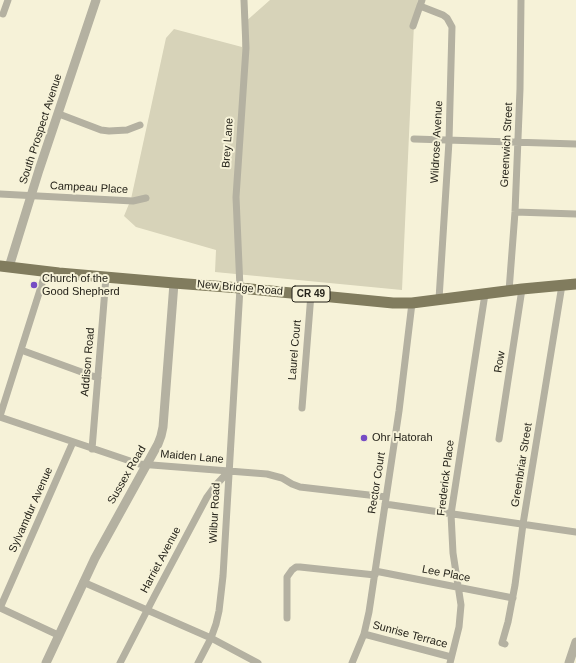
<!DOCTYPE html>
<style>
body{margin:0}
canvas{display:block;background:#f6f2d8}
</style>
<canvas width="576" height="663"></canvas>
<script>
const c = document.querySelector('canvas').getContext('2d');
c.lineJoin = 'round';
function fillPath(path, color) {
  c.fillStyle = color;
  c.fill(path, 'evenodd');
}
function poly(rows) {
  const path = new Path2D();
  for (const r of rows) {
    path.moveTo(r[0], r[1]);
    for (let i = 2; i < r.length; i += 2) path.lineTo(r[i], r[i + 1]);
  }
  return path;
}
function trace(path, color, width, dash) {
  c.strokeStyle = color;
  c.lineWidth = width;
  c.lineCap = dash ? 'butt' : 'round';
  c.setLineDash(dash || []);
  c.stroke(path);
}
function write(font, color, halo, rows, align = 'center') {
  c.font = font + ' Helvetica,sans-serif';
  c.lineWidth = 4;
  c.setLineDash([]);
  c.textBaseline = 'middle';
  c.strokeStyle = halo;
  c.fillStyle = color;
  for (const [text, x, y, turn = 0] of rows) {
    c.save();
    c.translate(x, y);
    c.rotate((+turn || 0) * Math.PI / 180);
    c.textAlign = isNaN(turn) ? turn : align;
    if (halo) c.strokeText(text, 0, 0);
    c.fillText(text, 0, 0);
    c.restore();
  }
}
const green = poly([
 [270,0,418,0,414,24,402,290,215,272,216,250,136,227,124,216,131,199,166,38,174,29,242,47,244,23]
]);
const minor = poly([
 [420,6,443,15,447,18,452,27,449,141,439,299],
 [3,14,8,0],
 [413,26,422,0],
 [59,114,101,130,109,131,127,130,140,125],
 [414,139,576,144],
 [0,194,133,201,146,198],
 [515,212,576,214],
 [509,291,515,212,520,89,521,0],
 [21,350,98,378],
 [302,408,311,294],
 [0,416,46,271],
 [0,417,139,464,267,474,282,478,292,484,300,487,386,497],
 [499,439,522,289],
 [92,449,106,277],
 [385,504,576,532],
 [375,571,513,598],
 [83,582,211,638,258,663],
 [0,608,73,442],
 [0,608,58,635],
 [287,618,287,577,292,570,296,567,300,567,375,575],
 [364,634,451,657],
 [505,644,502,643,508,622,515,585,523,524,562,285],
 [120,663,154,597,207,497,215,486,229,471],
 [198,663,211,638,216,624,219,611,223,576,240,288,236,197,246,48,244,0],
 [352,663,364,634,369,612,399,411,412,303],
 [450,663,459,627,461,605,453,553,451,514,485,294]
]);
const tertiary = poly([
 [9,267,39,170,96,0],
 [46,663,95,558,158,444,161,436,163,427,174,283],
 [569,663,576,642]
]);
const primary = poly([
 [0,266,59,273,174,283,240,288,393,303,412,303,522,289,576,284]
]);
const markers = [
 [34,285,4,"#764cc4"],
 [364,438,4,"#764cc4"]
];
const shields = [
 [311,294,38]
];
const shieldNames = [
 ["CR 49",311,294]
];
const streetNames = [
 ["South Prospect Avenue",41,129,-72],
 ["Wildrose Avenue",437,142,-87],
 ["Brey Lane",228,143,-86],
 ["Greenwich Street",507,145,-87],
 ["Campeau Place",89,188,3],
 ["New Bridge Road",240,288,5],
 ["Laurel Court",295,350,-85],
 ["Addison Road",88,362,-85],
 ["Row",500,362,-81],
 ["Maiden Lane",192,457,5],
 ["Greenbriar Street",522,465,-81],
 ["Sussex Road",127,475,-60],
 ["Frederick Place",446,478,-83],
 ["Rector Court",377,483,-81],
 ["Sylvamdur Avenue",31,510,-66],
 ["Wilbur Road",215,513,-87],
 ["Harriet Avenue",161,560,-62],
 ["Lee Place",446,574,11],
 ["Sunrise Terrace",410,635,15]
];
const poiNames = [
 ["Church of the",42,279],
 ["Good Shepherd",42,292],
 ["Ohr Hatorah",372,438]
];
fillPath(green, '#d7d3b9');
trace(minor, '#b4b1a1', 7);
trace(tertiary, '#b4b1a1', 9);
trace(primary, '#817c5e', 11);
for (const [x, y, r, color] of markers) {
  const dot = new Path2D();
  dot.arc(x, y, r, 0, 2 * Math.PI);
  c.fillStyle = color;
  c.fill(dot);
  trace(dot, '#f6f2d8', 1.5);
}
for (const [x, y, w] of shields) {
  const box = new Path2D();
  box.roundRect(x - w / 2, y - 8, w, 16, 3);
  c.fillStyle = '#f6f2d8';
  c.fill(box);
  trace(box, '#25231a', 1);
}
write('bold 10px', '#25231a', null, shieldNames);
write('11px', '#25231a', '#f6f2d8', streetNames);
write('11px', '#25231a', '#f6f2d8', poiNames, 'left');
</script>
